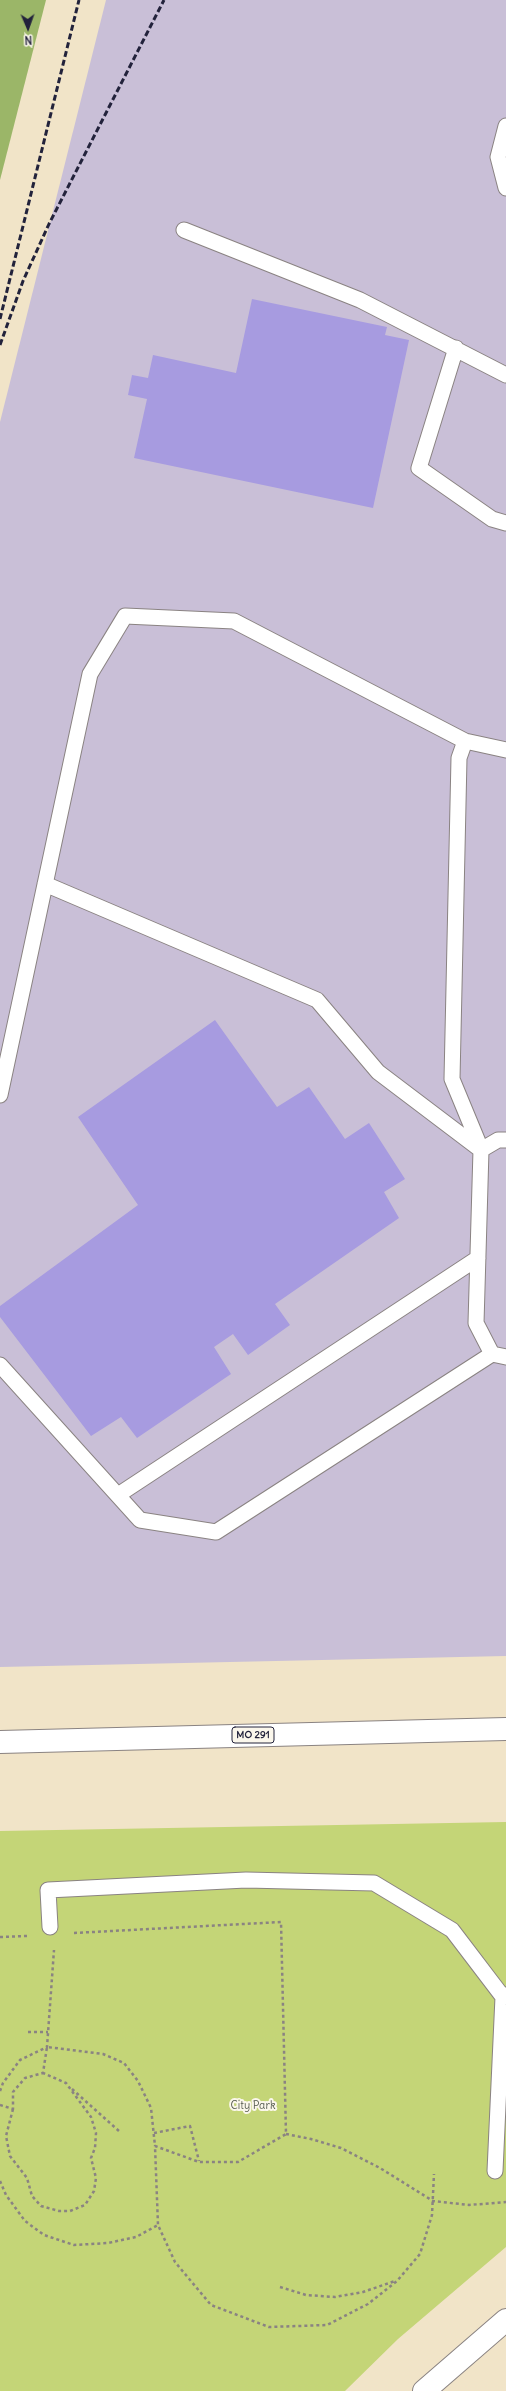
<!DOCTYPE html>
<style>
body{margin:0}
#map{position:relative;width:506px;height:2391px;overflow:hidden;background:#f1e4c8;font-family:Delius,sans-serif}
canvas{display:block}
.north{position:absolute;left:8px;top:8px;width:40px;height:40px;-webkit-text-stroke:3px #fbf7ec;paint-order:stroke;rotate:178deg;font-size:11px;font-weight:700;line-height:16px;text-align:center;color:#22223b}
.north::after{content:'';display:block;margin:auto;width:14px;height:18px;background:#22223b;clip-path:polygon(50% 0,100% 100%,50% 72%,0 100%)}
</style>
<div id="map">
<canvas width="506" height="2391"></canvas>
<div class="north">N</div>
</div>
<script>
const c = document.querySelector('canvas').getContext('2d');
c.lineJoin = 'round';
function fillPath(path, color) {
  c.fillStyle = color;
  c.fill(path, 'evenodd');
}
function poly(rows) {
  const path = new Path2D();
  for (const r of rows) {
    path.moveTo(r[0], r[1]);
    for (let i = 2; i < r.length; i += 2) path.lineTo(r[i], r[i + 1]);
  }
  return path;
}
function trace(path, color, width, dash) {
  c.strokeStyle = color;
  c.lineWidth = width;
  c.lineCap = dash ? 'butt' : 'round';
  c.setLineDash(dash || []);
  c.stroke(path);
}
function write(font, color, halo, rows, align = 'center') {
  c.font = font + ' Delius,sans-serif';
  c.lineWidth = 4;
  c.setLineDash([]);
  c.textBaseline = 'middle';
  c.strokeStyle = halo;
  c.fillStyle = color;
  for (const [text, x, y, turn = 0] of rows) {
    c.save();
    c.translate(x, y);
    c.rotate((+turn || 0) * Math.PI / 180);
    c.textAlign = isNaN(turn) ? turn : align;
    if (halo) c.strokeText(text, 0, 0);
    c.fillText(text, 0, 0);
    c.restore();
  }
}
const industrial = poly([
 [106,0,506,0,506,1656,0,1667,0,422]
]);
const green = poly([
 [506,1822,506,2247,398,2339,345,2391,0,2391,0,1831]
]);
const forest = poly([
 [0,0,46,0,0,180]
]);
const building = poly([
 [252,299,387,327,385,335,409,340,373,508,134,458,147,399,128,395,132,375,148,378,153,355,236,373],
 [215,1020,277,1107,309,1087,345,1139,369,1123,405,1179,384,1192,399,1218,275,1304,290,1325,248,1355,233,1334,214,1347,231,1374,137,1438,121,1417,91,1436,0,1317,0,1306,138,1205,78,1117]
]);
const path = poly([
 [74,1933,281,1922,286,2134,238,2162,199,2162,155,2146,158,2225,175,2262,211,2305,269,2327,327,2325,368,2304,397,2281,420,2254,432,2215,434,2174],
 [0,1937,27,1936],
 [28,2032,48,2032],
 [72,2089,120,2132],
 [0,2091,3,2083,20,2060,47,2047,54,1950],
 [0,2105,13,2109,13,2092,25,2078,43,2073,47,2047,103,2054,124,2063,138,2081,151,2108,155,2146],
 [13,2109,6,2136,10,2156,27,2178,32,2196,41,2206,59,2211,70,2211,85,2205,94,2191,96,2178,91,2158,95,2148,96,2133,91,2117,66,2083,43,2073],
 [154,2133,190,2126,199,2161],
 [286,2134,311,2139,341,2148,380,2168,433,2201,469,2205,506,2202],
 [0,2181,6,2195,25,2221,44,2235,74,2245,108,2243,136,2237,158,2225],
 [280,2287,306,2295,335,2297,363,2292,395,2281]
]);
const service = poly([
 [506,126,498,157,506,188],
 [184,230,360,300,506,375],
 [456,348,419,468,492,519,506,523],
 [45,884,317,1000,378,1072,481,1150],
 [0,1095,90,674,125,616,234,621,465,741],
 [506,1140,498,1140,481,1150,476,1323,492,1354,506,1357],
 [481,1149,452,1079,459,758,465,741,506,750],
 [0,1365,140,1520,216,1532,492,1354],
 [118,1495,478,1258],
 [50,1927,48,1890,246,1880,374,1883,452,1930,503,1997],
 [495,2171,503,1997,506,1995]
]);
const minor = poly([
 [424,2391,506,2320]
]);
const trunk = poly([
 [0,1742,506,1729]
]);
const rail = poly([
 [0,319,79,0],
 [0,345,23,281,49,224,164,0]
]);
const shields = [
 [253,1735,42]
];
const shieldNames = [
 ["MO 291",253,1735]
];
const parkNames = [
 ["City Park",253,2106]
];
fillPath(industrial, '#c9bfd7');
fillPath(green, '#c4d577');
fillPath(forest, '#9bb668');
fillPath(building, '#a79be0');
trace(service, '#8a8382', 17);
trace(minor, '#8a8382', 24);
trace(trunk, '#8a8382', 24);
trace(path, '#8a8382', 2.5, [3, 3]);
trace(service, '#fff', 15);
trace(minor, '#fff', 22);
trace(trunk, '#fff', 22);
trace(rail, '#22223b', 3, [6, 3]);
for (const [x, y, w] of shields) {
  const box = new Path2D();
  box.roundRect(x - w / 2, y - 8, w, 16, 3);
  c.fillStyle = '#fbf7ec';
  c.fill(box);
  trace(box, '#22223b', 1);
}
write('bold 10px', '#22223b', null, shieldNames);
write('11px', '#53584d', '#fbf7ec', parkNames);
</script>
